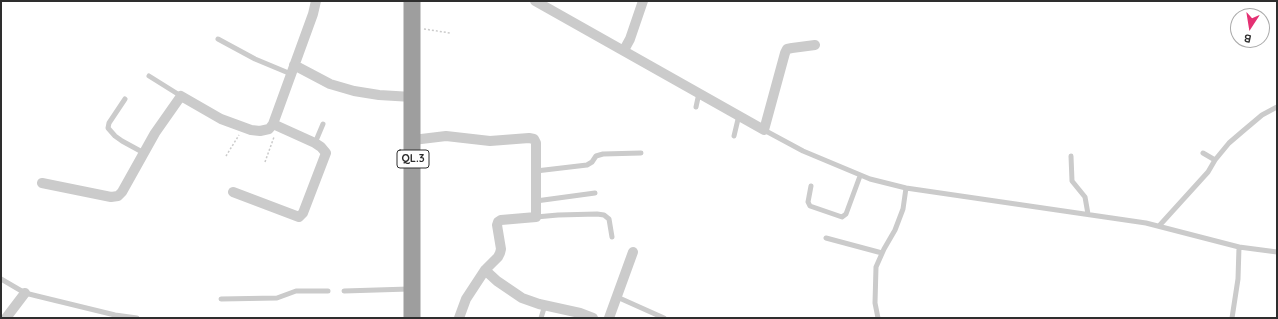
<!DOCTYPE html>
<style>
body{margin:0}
#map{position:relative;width:1278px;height:319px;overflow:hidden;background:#fff;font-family:Quicksand,sans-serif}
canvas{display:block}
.frame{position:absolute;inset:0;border:2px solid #2e2e2e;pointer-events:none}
.north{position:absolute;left:1230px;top:8px;width:40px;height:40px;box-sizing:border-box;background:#fff;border:1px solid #ababab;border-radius:50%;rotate:192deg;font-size:11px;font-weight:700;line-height:16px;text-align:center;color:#2e2e2e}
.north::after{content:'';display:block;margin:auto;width:14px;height:18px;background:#e43173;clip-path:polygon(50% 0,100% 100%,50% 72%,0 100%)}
</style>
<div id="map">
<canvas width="1278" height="319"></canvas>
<div class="frame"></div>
<div class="north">B</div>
</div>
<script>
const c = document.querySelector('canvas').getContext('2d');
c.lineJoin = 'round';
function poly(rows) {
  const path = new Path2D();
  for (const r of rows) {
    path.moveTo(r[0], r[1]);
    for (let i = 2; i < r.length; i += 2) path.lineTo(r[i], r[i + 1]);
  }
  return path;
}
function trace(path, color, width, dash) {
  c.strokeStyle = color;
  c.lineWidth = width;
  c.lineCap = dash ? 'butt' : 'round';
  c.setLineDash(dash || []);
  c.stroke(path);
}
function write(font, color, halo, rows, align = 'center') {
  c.font = font + ' Quicksand,sans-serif';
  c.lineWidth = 4;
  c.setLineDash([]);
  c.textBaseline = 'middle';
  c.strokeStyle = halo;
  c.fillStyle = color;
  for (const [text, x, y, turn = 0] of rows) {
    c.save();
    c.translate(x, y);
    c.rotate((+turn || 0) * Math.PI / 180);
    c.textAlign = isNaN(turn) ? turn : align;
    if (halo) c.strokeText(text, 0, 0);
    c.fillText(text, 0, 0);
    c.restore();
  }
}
const path = poly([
 [424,29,450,33],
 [226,156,239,135],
 [265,162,274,137]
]);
const service = poly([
 [218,39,255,59,291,74],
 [149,76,181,96],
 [125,99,109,123,108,128,115,136,122,141,144,153],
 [696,107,699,93],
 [764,130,803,151,870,179,906,188,1146,223,1239,247,1238,279,1232,318],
 [734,136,739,115],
 [315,143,323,124],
 [1203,153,1215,160],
 [1071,156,1072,181,1085,197,1088,214],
 [536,171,587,165,592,162,596,156,603,154,641,153],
 [811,186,808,202,810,206,842,217,846,214,860,176],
 [536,201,595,193],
 [536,217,558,215,597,214,604,215,609,219,612,237],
 [1159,226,1208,172,1215,160,1229,143,1243,131,1262,115,1277,107],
 [826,238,882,253],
 [1239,247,1277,252],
 [1,279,25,293,37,296,115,315,137,318],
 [344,291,409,289],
 [617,297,664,318],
 [221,299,277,298,296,291,328,291],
 [541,318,545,305],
 [878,318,875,303,876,267,884,249,895,230,903,209,906,188]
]);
const minor = poly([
 [535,1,764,130,785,53,787,49,792,48,815,45],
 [624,50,630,39,643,1],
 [294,65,330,84,354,91,379,95,412,97],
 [413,140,446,136,490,141,529,138,534,139,536,143,536,217,501,220,498,222,497,225,501,249,500,253,498,257,485,270,466,299,459,318],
 [42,183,111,197,118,196,122,192,155,133,181,96,221,119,251,130,260,131,269,129,273,124,313,14,316,1],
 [233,192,299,217,303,213,326,153,321,147,315,143,273,124],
 [485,270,497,281,522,298,539,304,580,313,593,318],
 [6,318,25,293],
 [609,318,633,252]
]);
const trunk = poly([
 [412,1,412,318]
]);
const shields = [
 [413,159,32]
];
const shieldNames = [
 ["QL.3",413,159]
];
trace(path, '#cbcbcb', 1.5, [2, 2]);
trace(service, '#cbcbcb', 5);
trace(minor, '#cbcbcb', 10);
trace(trunk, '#9e9e9e', 17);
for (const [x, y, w] of shields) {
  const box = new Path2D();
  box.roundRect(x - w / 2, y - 9, w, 18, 3);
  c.fillStyle = '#fff';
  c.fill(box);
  trace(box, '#2e2e2e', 1);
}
write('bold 11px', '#2e2e2e', null, shieldNames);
</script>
